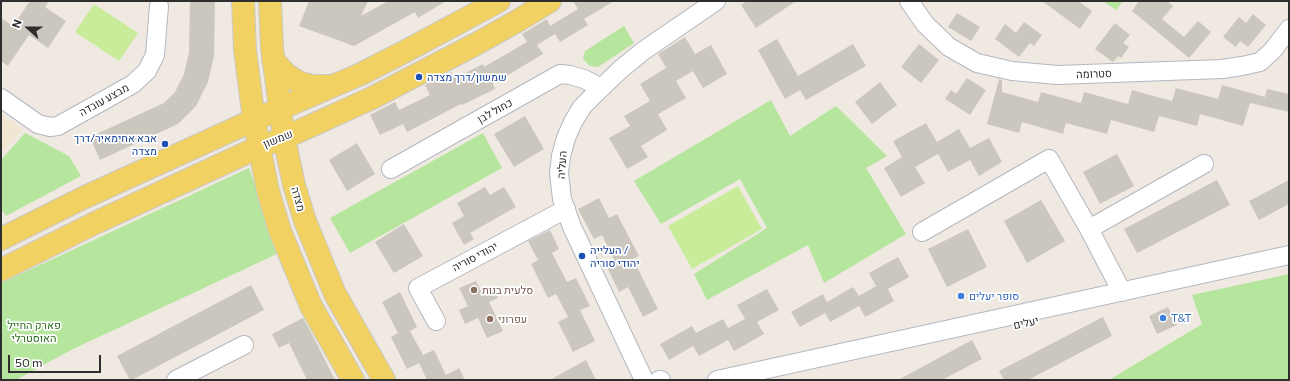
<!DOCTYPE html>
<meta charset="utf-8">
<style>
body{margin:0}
#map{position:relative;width:1290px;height:381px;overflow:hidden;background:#efe9e1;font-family:Commissioner,sans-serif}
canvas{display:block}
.frame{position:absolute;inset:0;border:2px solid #2e2e2e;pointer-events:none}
.north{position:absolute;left:8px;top:8px;width:40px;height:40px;-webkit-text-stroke:3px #fff;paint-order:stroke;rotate:291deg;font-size:11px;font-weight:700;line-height:16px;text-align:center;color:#2e2e2e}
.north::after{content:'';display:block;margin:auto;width:14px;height:18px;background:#2e2e2e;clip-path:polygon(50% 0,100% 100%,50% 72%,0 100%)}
.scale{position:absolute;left:8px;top:355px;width:93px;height:18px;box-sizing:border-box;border:2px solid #2e2e2e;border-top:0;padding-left:5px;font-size:12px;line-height:14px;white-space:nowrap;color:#2e2e2e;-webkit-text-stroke:3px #fff;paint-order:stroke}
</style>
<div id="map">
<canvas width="1290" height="381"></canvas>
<div class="frame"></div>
<div class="north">N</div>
<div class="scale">50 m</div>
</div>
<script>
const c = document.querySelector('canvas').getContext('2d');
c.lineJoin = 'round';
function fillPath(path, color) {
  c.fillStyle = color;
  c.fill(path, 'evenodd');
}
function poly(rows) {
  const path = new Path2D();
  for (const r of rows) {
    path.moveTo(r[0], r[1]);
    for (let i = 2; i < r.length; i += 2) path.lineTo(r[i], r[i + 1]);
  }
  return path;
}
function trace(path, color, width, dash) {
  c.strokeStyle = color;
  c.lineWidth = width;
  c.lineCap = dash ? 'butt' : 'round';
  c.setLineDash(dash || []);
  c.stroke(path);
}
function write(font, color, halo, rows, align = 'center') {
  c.font = font + ' Commissioner,Heebo,sans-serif';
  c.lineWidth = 3.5;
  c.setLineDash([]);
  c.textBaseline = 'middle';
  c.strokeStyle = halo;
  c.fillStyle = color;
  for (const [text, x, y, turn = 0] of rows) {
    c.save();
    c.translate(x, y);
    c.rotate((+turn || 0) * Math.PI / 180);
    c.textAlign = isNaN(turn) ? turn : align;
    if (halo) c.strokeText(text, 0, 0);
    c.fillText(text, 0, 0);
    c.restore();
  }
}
const education = poly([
 [1,114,23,130,1,152]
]);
const green = poly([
 [1103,1,1123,1,1116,10],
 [624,26,634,43,598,67,590,66,583,59,585,51],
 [771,100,790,136,836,106,887,156,866,168,906,234,824,283,808,245,707,300,694,274,767,228,740,179,661,224,634,181],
 [25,133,69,156,81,176,6,216,1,209,1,160],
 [483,133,502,168,350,253,330,218],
 [249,168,279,253,73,349,16,380,1,380,1,283],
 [1289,274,1289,380,1109,380,1202,324,1192,295]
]);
const pitch = poly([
 [94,4,138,33,119,61,75,32],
 [738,186,762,229,692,269,668,226]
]);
const building = poly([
 [30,1,49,1,45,7,66,21,48,48,29,35,8,66,1,61,1,18,13,26],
 [190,1,215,1,214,56,208,82,196,106,178,124,100,160,90,137,164,103,175,92,184,74,189,53],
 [309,1,368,1,361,16,388,1,446,1,418,18,415,12,354,46,299,26],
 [573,1,614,1,584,19,588,25,560,42,555,34,537,45,543,54,493,84,495,89,462,105,461,104,407,132,403,124,380,135,370,115,395,102,399,110,430,95,425,85,451,72,455,78,483,64,484,67,527,42,522,34,547,19,550,26,578,9],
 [747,1,796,1,756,28,741,5],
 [1042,1,1078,1,1092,11,1080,29],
 [1139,1,1167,1,1173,6,1162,19,1184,37,1198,21,1211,32,1189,58,1132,11],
 [957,13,980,27,971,41,948,27],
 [1253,14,1266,25,1248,47,1240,41,1236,47,1223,37,1239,17,1246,23],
 [1024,22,1042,35,1034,46,1030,43,1019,57,995,39,1005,24,1016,33],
 [1115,23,1130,35,1123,43,1129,47,1121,58,1118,56,1113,62,1095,49],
 [685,37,695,54,711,45,727,74,703,88,693,71,676,81,686,98,658,114,667,130,641,146,648,157,627,169,609,138,630,126,624,116,650,101,640,84,666,68,658,54],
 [777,39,798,76,853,44,866,66,806,100,800,90,785,99,758,50],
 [919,44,939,60,921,83,901,67],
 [967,78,986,90,970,115,945,99,951,90,956,94],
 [999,79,1002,80,1002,92,1038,102,1041,92,1081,103,1084,92,1128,104,1132,90,1172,101,1176,88,1218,99,1222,85,1265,97,1267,89,1289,94,1289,112,1250,103,1243,126,1200,114,1197,126,1159,116,1154,132,1111,120,1107,134,1066,123,1063,134,1022,122,1019,133,987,124],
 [880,82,897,105,872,124,855,102],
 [525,116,544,149,514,167,494,134],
 [926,123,937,142,959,129,970,148,989,138,1002,162,979,176,970,160,948,172,938,154,915,167,925,183,901,197,884,168,902,157,893,141],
 [357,143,375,174,347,191,329,160],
 [1117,154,1134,186,1100,204,1083,172],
 [1217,180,1230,205,1137,253,1124,229],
 [1289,180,1289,204,1259,220,1249,201],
 [485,187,490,195,504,187,516,207,470,233,474,239,464,245,452,223,464,216,457,203],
 [599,198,609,218,617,214,639,256,633,259,658,309,643,317,628,287,619,292,605,263,614,259,602,235,594,239,578,209],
 [1041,200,1065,241,1027,263,1004,221],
 [404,224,423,256,394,273,375,242],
 [968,229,987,267,947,287,928,249],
 [550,230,559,249,552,253,567,282,576,278,590,306,580,310,595,341,573,352,558,322,568,317,556,294,548,298,531,264,538,260,528,241],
 [898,257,909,277,888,289,894,301,865,317,859,306,830,322,825,313,800,327,791,312,823,294,827,302,853,287,859,296,876,286,869,273],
 [476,281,482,293,493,287,498,298,489,302,503,331,487,338,478,318,465,324,459,310,468,306,459,288],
 [251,285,264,310,132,380,130,380,117,356],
 [767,289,779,310,757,322,764,334,734,351,728,340,699,356,693,346,669,360,660,344,692,326,696,333,723,319,728,328,745,319,737,305],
 [400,292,417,327,410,331,423,355,434,350,446,375,459,368,465,380,427,380,419,363,407,369,391,337,398,333,382,302],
 [1168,307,1177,325,1157,334,1149,316],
 [1103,317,1112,336,1028,380,1004,380,999,371],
 [303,318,312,334,335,380,307,380,289,343,279,348,272,334],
 [972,340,982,359,942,380,898,380],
 [586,360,596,380,550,380]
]);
const minor = poly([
 [909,1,925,24,949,47,977,63,1012,71,1058,75,1222,69,1242,66,1260,62,1273,50,1289,29],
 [1,98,38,124,50,127,58,126,133,84,147,71,155,55,159,6],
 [391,169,560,74,570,75,584,79,601,88],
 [1089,229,1204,164],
 [922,232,1049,159,1089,229,1122,292],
 [436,321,418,288,566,209],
 [176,380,244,345],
 [644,380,572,227,562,199,559,173,561,156,566,138,573,122,582,107,597,92,621,69,643,51,716,1],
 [659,380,661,380],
 [717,380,1289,255]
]);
const major = poly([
 [243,1,245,50,254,120,268,191,280,231,311,306,353,380],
 [270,1,272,48,284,138,294,185,305,221,335,294,384,380],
 [273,60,287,75,300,83,313,86,331,86],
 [1,239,83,198,254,120,361,74,404,52,499,1],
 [1,270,95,223,259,147,284,138,372,98,476,44,519,20,550,1]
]);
const markers = [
 [419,77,4,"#1a4fb4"],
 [165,144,4,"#1a4fb4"],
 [582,256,4,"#1a4fb4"],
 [474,290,4,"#8d6e63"],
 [961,296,4,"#3f7fe0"],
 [1163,318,4,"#3f7fe0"],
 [490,319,4,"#8d6e63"]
];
const streetNames = [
 ["סטרומה",1094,74,-2],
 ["מבצע עובדה",104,100,-29],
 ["כחול לבן",495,111,-29],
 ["שמשון",278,139,-22],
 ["העליה",562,165,-86],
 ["מצדה",298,199,74],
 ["יהודי סוריה",475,257,-28],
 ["יעלים",1026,323,-12]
];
const transitNames = [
 ["שמשון/דרך מצדה",427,77],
 ["אבא אחימאיר/דרך",157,138,"right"],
 ["מצדה",157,151,"right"],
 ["העלייה /",590,250],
 ["יהודי סוריה",590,263]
];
const educationNames = [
 ["סלעית בנות",482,290],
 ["עפרוני",498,319]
];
const shopNames = [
 ["סופר יעלים",969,296],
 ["T&T",1171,318]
];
const parkNames = [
 ["פארק החייל",34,325],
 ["האוסטרלי",34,338]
];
fillPath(education, '#f0e6d1');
fillPath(green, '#b6e59e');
fillPath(pitch, '#c9ec9a');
fillPath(building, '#cbc7bf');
trace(minor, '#b4b7c1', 20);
trace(major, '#c9c9c9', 24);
trace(minor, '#fff', 18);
trace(major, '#f2d163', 22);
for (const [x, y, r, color] of markers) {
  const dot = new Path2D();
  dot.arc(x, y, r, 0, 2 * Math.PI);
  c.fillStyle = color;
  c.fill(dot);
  trace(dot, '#fff', 1.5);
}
write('11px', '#2e2e2e', '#fff', streetNames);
write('11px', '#164399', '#fff', transitNames, 'left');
write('11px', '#785e54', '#fff', educationNames, 'left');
write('11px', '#366cbe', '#fff', shopNames, 'left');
write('11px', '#2c6e1b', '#fff', parkNames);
</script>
